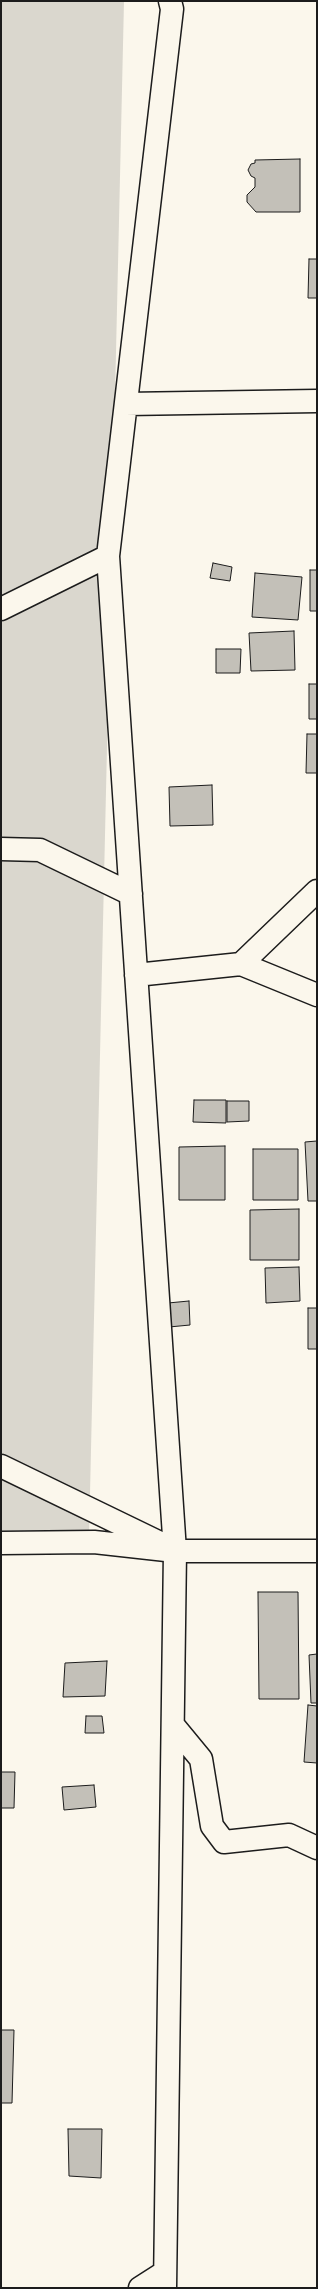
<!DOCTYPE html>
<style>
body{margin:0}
#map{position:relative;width:318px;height:2289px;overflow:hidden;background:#fbf7ec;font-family:Mali,sans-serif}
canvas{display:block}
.frame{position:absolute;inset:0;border:2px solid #1c1c1c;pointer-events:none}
</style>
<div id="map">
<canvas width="318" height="2289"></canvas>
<div class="frame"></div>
</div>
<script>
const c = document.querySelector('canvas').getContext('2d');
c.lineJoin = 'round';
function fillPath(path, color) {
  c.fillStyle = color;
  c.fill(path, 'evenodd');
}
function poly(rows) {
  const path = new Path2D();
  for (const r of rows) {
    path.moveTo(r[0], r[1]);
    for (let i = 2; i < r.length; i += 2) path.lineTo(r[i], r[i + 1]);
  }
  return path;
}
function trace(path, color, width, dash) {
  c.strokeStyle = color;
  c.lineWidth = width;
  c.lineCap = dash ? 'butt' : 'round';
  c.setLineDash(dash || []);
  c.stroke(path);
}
const green = poly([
 [1,1,124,1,89,1537,1,1543]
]);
const building = poly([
 [300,159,300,212,256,212,247,202,247,195,255,187,255,178,251,176,248,170,251,164,255,163,255,160,300,159],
 [309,259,317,259,317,298,308,298,309,259],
 [213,563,232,567,230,581,210,578,213,563],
 [310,570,317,570,317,611,310,611,310,570],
 [255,573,302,577,298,620,252,617,255,573],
 [294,631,295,670,251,671,249,633,294,631],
 [216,649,241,649,240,673,216,673,216,649],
 [309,684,317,684,317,719,309,719,309,684],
 [307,734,317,734,317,773,306,773,307,734],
 [212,785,213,825,170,826,169,787,212,785],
 [194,1100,226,1100,226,1123,193,1122,194,1100],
 [227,1101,249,1101,249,1121,227,1122,227,1101],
 [317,1141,317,1201,308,1201,305,1142,317,1141],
 [225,1146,225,1200,179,1200,179,1147,225,1146],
 [253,1149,298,1149,298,1200,253,1200,253,1149],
 [299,1209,299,1260,250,1260,250,1210,299,1209],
 [299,1267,300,1301,266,1303,265,1268,299,1267],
 [189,1301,190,1325,169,1327,168,1303,189,1301],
 [308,1308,317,1308,317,1349,308,1349,308,1308],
 [258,1592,298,1592,299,1699,259,1699,258,1592],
 [317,1654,317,1703,311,1703,309,1655,317,1654],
 [107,1661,105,1696,63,1697,65,1663,107,1661],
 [308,1705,317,1706,317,1763,304,1762,308,1705],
 [86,1716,102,1716,104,1733,85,1733,86,1716],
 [1,1772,15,1772,14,1808,1,1808,1,1772],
 [94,1785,96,1807,64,1810,62,1787,94,1785],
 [1,2030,14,2030,12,2103,1,2103,1,2030],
 [68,2129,102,2129,101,2178,69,2176,68,2129]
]);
const minor = poly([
 [126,404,317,401],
 [1,609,108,556],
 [1,849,40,850,131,894],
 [241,964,317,995],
 [136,975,241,964,317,891],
 [1,1466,162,1544],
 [1,1543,94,1542,175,1551,317,1551],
 [173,1725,201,1759,212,1826,224,1842,289,1835,317,1848],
 [140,2288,165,2272],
 [165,2288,175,1551,108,556,172,9,170,1]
]);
fillPath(green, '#dad7ce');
fillPath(building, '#c3c0b8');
trace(building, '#1c1c1c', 1);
trace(minor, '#1c1c1c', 25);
trace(minor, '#fbf7ec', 22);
</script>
